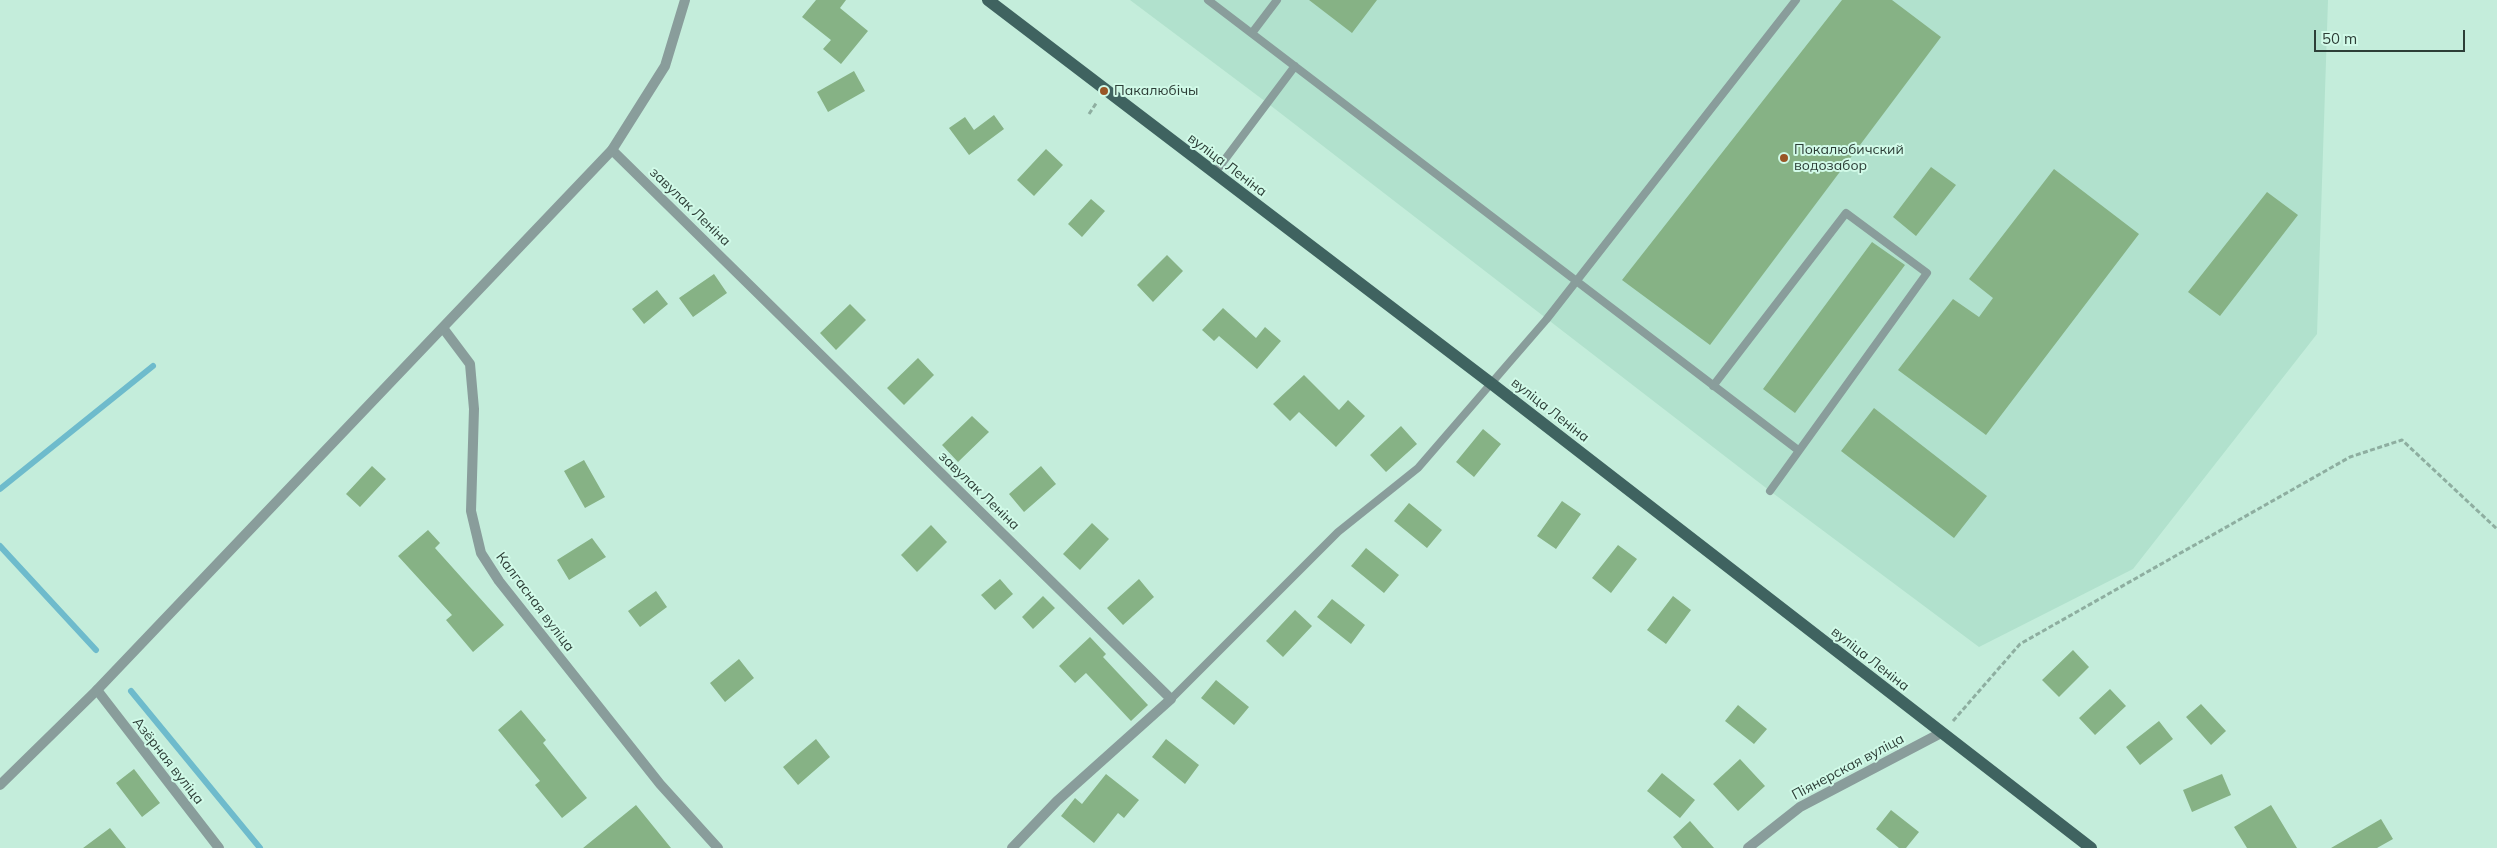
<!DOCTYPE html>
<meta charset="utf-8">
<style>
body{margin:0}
#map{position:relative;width:2497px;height:848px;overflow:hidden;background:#c4eddb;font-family:Mulish,sans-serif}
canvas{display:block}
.scale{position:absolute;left:2314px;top:30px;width:151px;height:22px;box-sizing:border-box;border:2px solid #2d3e37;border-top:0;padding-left:6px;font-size:15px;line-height:18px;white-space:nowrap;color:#2d3e37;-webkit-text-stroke:4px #d1fae8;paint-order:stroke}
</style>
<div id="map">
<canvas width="2497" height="848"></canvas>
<div class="scale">50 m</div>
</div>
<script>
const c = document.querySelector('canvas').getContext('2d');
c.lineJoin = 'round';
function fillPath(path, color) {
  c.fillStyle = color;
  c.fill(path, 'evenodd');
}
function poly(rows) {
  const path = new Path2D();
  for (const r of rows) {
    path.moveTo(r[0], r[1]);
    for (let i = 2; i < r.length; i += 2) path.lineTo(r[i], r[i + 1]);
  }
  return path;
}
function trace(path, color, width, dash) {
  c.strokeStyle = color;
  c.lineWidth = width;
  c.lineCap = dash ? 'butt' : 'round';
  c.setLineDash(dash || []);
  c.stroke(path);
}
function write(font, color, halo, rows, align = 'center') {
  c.font = font + ' Mulish,sans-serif';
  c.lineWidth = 4;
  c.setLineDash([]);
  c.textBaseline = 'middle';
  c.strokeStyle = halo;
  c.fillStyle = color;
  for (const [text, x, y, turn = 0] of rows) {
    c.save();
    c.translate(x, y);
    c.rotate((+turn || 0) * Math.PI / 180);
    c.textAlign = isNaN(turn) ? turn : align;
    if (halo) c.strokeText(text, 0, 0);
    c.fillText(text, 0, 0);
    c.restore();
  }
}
const built = poly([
 [1130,0,2328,0,2317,334,2133,569,1979,647,1770,491,1266,102]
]);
const stream = poly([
 [0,489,153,366],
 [0,546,96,650],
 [131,691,260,848]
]);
const building = poly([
 [816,0,846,0,840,8,868,31,841,64,823,49,831,40,802,17],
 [1309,0,1377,0,1352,33],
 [1842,0,1892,0,1941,37,1710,345,1622,280],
 [854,71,865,91,828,112,817,92],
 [994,115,1004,129,969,155,949,128,965,117,974,130],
 [1046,149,1063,165,1034,196,1017,180],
 [1931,167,1956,185,1916,236,1893,217],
 [2054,169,2139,234,1986,435,1898,370,1953,299,1979,317,1993,298,1969,279],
 [2267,192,2298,215,2220,316,2188,292],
 [1091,199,1105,211,1082,237,1068,224],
 [1872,242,1905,265,1795,413,1763,389],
 [1167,255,1183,271,1153,302,1137,285],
 [714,274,727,293,693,317,679,298],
 [657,290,668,304,644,324,632,309],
 [850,304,866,320,836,350,820,333],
 [1223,308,1256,338,1265,327,1281,341,1257,369,1219,336,1214,341,1202,330],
 [918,358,934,375,904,405,887,388],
 [1304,375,1339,410,1348,400,1365,416,1336,447,1299,412,1290,421,1273,404],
 [1874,408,1987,496,1954,538,1841,451],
 [972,416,989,432,958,462,942,445],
 [1401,426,1417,444,1386,472,1370,455],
 [1483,429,1501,444,1474,477,1456,462],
 [584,460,605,497,585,508,564,471],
 [372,466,386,479,360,507,346,494],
 [1041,466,1056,484,1024,512,1009,494],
 [1562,501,1581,514,1556,549,1537,536],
 [1409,503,1442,530,1427,548,1394,521],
 [1092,523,1109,539,1080,570,1063,554],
 [931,525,947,542,917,572,901,555],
 [428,530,440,543,435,548,504,625,473,652,446,620,452,615,398,556],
 [592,538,606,557,569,580,557,560],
 [1618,545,1637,559,1611,593,1592,578],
 [1366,548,1399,575,1384,593,1351,566],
 [1000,579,1013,594,995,610,981,595],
 [1139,579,1154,597,1123,625,1107,608],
 [656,591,667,607,640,627,628,611],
 [1043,596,1055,608,1033,629,1022,617],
 [1673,596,1691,610,1666,644,1647,630],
 [1332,599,1365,625,1351,644,1317,617],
 [1295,610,1312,626,1283,657,1266,641],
 [1090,637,1106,654,1103,657,1148,705,1131,721,1086,673,1075,683,1059,666],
 [2073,650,2089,667,2059,697,2042,680],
 [739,659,754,678,725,702,710,683],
 [1216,680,1249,707,1234,725,1201,698],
 [2110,689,2126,706,2095,735,2079,718],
 [2201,704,2226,731,2211,745,2186,717],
 [1738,705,1767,729,1754,744,1725,721],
 [521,710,546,740,543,743,587,798,562,818,535,785,540,781,498,730],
 [2159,721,2173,739,2140,765,2126,747],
 [816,739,830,757,798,785,783,767],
 [1166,739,1199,765,1185,784,1152,757],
 [1740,759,1765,786,1738,811,1713,784],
 [134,769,160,803,142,817,116,783],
 [1662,773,1695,800,1680,818,1647,791],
 [1106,774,1139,800,1124,818,1118,813,1094,843,1061,816,1075,798,1082,804],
 [2222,774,2231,795,2192,812,2183,790],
 [636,805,671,848,583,848],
 [2271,805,2297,848,2247,848,2234,827],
 [1891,810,1919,832,1906,848,1899,848,1876,829],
 [2381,819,2393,839,2377,848,2331,848],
 [1690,821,1714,848,1682,848,1673,837],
 [110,828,126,848,83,848]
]);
const path = poly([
 [1089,114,1097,102],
 [1953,721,2020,644,2350,457,2402,440,2497,529]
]);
const service = poly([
 [1208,0,1798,450],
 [1252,33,1277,0],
 [1214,174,1295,66],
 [1713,386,1846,213,1927,273,1770,491],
 [1171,699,1338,532,1418,468,1546,320,1796,0]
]);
const minor = poly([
 [612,150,1171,699,1057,801,1012,848],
 [443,328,470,364,474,409,471,511,481,553,499,581,660,784,718,848],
 [97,690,219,848],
 [1748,848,1800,807,1941,733]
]);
const tertiary = poly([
 [0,785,97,690,612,150,665,66,685,0]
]);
const primary = poly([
 [988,0,1492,384,2091,848]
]);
const markers = [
 [1104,91,5,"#995626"],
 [1784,158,5,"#995626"]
];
const poiNames = [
 ["Пакалюбічы",1114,91],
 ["Покалюбичский",1794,150],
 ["водозабор",1794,166]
];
const streetNames = [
 ["вуліца Леніна",1227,165,37],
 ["завулак Леніна",690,207,44],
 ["вуліца Леніна",1550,410,38],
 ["завулак Леніна",979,491,44],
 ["Калгасная вуліца",535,602,53],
 ["вуліца Леніна",1870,659,38],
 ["Азёрная вуліца",168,761,52],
 ["Піянерская вуліца",1848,767,-28]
];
fillPath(built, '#b1e1cd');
trace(stream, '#6ebbcc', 6);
fillPath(building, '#86b285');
trace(path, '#8eaea0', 3, [5, 2.5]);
trace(service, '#899d9b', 8);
trace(minor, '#899d9b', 10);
trace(tertiary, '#899d9b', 10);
trace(primary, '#3f6360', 12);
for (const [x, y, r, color] of markers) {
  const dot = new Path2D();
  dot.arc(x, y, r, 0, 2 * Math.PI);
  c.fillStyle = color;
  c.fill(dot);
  trace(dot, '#d1fae8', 2);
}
write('14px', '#2d3e37', '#d1fae8', poiNames, 'left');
write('14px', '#2d3e37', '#d1fae8', streetNames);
</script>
